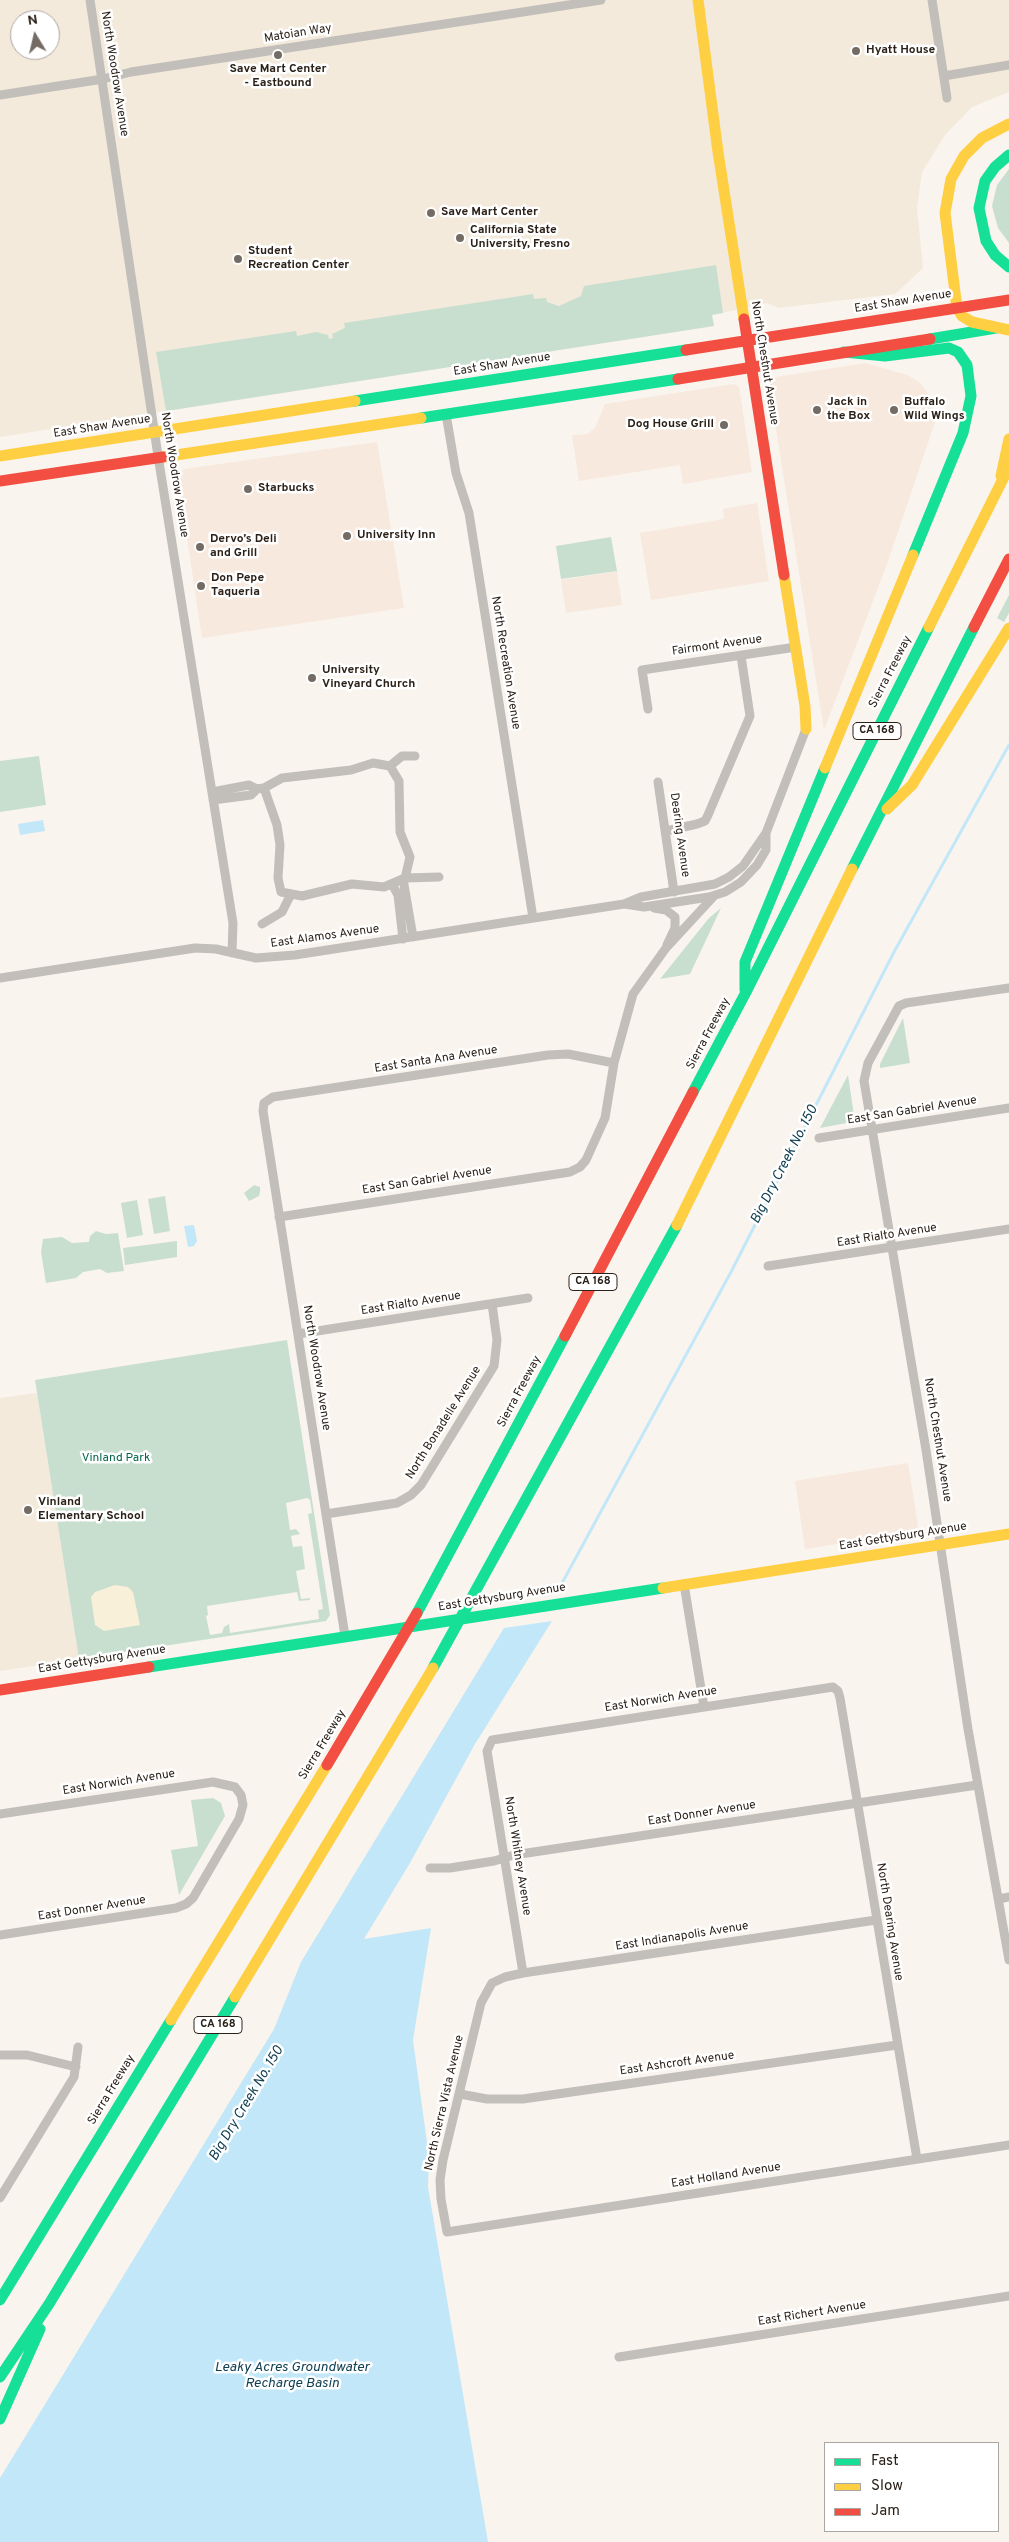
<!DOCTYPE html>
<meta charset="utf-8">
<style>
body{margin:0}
#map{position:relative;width:1009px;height:2542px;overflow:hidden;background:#faf4ee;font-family:Overpass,sans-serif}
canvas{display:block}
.legend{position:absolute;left:824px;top:2442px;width:175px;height:90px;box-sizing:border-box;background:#fff;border:1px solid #aaa6a3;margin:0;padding:6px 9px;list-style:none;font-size:15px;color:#2b2119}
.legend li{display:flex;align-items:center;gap:10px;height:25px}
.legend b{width:25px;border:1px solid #aaa6a3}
.north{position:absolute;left:10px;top:10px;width:50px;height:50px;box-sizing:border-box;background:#fff;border:1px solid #aaa6a3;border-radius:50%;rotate:351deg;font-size:14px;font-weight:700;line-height:20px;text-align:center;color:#2b2119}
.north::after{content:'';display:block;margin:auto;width:18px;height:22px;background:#736b64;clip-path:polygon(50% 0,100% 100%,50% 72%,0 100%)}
</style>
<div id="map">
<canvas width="1009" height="2542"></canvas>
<ul class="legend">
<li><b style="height:6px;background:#16e098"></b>Fast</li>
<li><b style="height:6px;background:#ffcf43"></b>Slow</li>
<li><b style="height:6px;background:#f24e42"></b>Jam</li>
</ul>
<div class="north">N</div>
</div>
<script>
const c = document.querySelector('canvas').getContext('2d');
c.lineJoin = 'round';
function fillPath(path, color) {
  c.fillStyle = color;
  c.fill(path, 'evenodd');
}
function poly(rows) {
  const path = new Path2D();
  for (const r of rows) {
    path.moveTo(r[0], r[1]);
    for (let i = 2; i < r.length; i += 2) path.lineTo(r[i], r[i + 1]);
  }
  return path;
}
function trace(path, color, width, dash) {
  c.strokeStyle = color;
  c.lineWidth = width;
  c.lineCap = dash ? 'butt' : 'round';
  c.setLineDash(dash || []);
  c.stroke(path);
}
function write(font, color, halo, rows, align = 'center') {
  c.font = font + ' Overpass,sans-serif';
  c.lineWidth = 5;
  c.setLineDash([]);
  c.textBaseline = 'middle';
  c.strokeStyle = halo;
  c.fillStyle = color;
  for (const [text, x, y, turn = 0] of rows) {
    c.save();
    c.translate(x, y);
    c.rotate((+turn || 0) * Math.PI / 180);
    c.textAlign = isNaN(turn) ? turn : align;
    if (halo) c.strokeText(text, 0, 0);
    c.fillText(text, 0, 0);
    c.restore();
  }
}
const built = poly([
 [866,363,907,375,919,382,930,396,934,404,935,422,887,564,824,730,769,385,775,377],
 [734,384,739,387,752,472,683,484,680,465,579,481,572,435,587,434,595,428,605,404],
 [377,442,404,608,202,638,178,478,184,469],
 [757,503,769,581,651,600,640,533,724,519,723,509],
 [617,571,622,605,566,613,561,580],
 [908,1463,918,1526,914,1532,805,1549,795,1481]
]);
const education = poly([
 [0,0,1009,0,1009,92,972,107,945,135,922,172,917,208,923,268,895,294,778,308,768,303,712,315,714,326,0,437],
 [20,20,50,20,50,50,20,50],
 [37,1393,79,1659,0,1671,0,1398]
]);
const green = poly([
 [1009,169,1009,243,998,228,992,206,997,185],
 [716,265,723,313,712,315,714,326,166,411,156,352,296,331,297,336,316,332,328,335,329,339,333,338,332,334,345,328,344,323,533,294,534,299,546,298,547,302,559,306,581,296,584,286],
 [611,537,617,571,561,579,556,546],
 [1009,595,1009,613,1004,622,997,618],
 [39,756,46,805,0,812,0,761],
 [721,908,690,974,660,979,709,918],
 [903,1018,910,1063,880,1068,880,1064],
 [848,1075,854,1115,852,1122,820,1128],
 [254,1185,260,1187,260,1192,259,1196,249,1201,244,1193],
 [165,1196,170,1231,154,1234,148,1199],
 [137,1200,143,1235,127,1238,121,1203],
 [96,1231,106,1234,118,1233,124,1271,107,1273,100,1269,83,1272,76,1278,46,1283,41,1252,43,1239,62,1237,72,1243,89,1242,90,1236],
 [177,1241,177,1257,125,1265,123,1248],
 [287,1340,330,1615,326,1621,79,1659,35,1380],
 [307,1498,310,1500,312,1513,308,1514,323,1609,318,1610,319,1619,230,1633,229,1624,224,1627,222,1633,210,1635,206,1616,208,1615,207,1606,297,1592,299,1601,310,1600,310,1598,301,1599,296,1571,305,1569,302,1546,293,1547,291,1536,300,1534,296,1529,290,1530,286,1503],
 [213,1798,221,1803,225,1816,179,1895,171,1850,198,1846,191,1800]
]);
const sand = poly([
 [115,1585,128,1587,133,1592,140,1625,104,1631,95,1625,91,1597,95,1592]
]);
const water = poly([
 [43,820,45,831,20,835,18,824],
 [194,1225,197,1241,194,1246,188,1247,184,1226],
 [552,1621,475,1744,410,1863,364,1939,431,1928,413,2040,429,2157,428,2187,488,2542,0,2542,0,2478,274,2029,301,1962,504,1628]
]);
const stream = poly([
 [561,1585,731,1272,894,952,1009,745]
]);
const street = poly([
 [90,0,158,456,233,923,232,953],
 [932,0,947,98],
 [944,76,1009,65],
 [0,95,103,79,131,72,601,0],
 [446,414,456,473,469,513,533,918],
 [648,709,642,670,796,647],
 [390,766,402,756,415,756],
 [658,782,674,892],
 [257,789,264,788,282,778,351,770,373,763,390,766,399,781,400,832,410,857,405,878,384,887,352,884,302,896,281,892,278,878,280,845,277,825,264,788],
 [212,792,249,785,257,789,251,795,213,800],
 [666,831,697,824,705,821,708,815,750,716,741,656],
 [405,878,439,877],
 [403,879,413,937],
 [392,884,398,895,403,939],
 [625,904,644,907,709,897,725,892,741,882,757,865,766,850,766,833],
 [654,908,666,910,675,917,675,928,667,945],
 [262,924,282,912,291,894],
 [0,978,195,948,216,949,256,958,295,955,624,904,641,897,715,884,729,877,743,866,766,833,806,729],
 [1009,988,906,1003,899,1006,868,1063,864,1081,926,1450,968,1729,1009,1960],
 [819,1138,1009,1108],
 [279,1217,570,1172,580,1167,586,1160,605,1118,614,1063,633,994,666,948,714,896],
 [768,1266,1009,1229],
 [298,1334,528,1298],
 [326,1514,397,1503,411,1495,421,1485,494,1366,497,1340,492,1304],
 [684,1584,704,1707],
 [345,1636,263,1111,264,1103,273,1097,548,1055,568,1054,614,1063],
 [0,1814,213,1782,235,1787,241,1795,243,1805,239,1819,193,1898,186,1904,176,1908,0,1935],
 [430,1868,450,1868,494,1861,514,1855,977,1785],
 [999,1899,1009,1897],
 [876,1920,523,1973,505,1977,492,1983,481,2003,443,2160,440,2180,441,2199,447,2232,1009,2145],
 [523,1973,487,1751,492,1740,833,1687,838,1691,840,1698,917,2159],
 [0,2055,27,2055,76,2067],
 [460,2094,487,2099,523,2099,897,2045],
 [0,2198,74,2077,78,2047],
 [619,2357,1009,2296]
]);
const fast = poly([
 [1009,155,995,167,985,181,979,208,986,241,995,255,1009,267],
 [930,339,996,328],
 [844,352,885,356,949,348,958,352,967,365,971,396,963,433,913,555],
 [355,401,686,350],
 [421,418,678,379],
 [852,869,974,627],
 [745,990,745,962,825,768],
 [693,1092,745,994,929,627],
 [417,1613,565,1336],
 [149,1667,663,1588],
 [433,1668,677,1225],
 [0,2300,171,2020],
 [0,2377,49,2304,235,1997],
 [0,2419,40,2329]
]);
const slow = poly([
 [698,0,718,152,744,319],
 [1009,124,982,138,964,156,951,179,945,213,957,308,962,316,972,322,1009,330],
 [0,456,355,401],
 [163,457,421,418],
 [1001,476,1009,439],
 [784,575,805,706,806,729],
 [929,627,1009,467],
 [825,768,913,555],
 [887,809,912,785,1009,628],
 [677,1225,852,869],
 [663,1588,1009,1534],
 [235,1997,433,1668],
 [171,2020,327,1765]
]);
const jam = poly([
 [744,319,784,575],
 [686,350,1009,300],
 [678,379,930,339],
 [0,481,163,457],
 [974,627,1009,559],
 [565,1336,693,1092],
 [0,1690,149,1667],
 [327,1765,417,1613]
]);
const markers = [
 [856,51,5,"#736b64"],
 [278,55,5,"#736b64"],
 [431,213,5,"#736b64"],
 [460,238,5,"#736b64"],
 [238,259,5,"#736b64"],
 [817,410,5,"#736b64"],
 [894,410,5,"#736b64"],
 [724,425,5,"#736b64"],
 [248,489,5,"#736b64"],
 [347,536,5,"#736b64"],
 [200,547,5,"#736b64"],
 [201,586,5,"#736b64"],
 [312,678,5,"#736b64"],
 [28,1510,5,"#736b64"]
];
const shields = [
 [877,731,48],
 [593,1282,48],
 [218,2025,48]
];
const shieldNames = [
 ["CA 168",877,731],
 ["CA 168",593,1282],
 ["CA 168",218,2025]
];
const streetNames = [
 ["Matoian Way",298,34,-9],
 ["North Woodrow Avenue",114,74,81],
 ["East Shaw Avenue",903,302,-9],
 ["North Chestnut Avenue",764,363,81],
 ["East Shaw Avenue",502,365,-9],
 ["East Shaw Avenue",102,427,-9],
 ["North Woodrow Avenue",174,475,81],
 ["Fairmont Avenue",717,646,-8],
 ["North Recreation Avenue",505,663,81],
 ["Sierra Freeway",891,672,-63],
 ["Dearing Avenue",679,835,82],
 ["East Alamos Avenue",325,937,-8],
 ["Sierra Freeway",709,1034,-62],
 ["East Santa Ana Avenue",436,1060,-9],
 ["East San Gabriel Avenue",912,1111,-9],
 ["East San Gabriel Avenue",427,1181,-9],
 ["East Rialto Avenue",887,1236,-9],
 ["East Rialto Avenue",411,1304,-9],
 ["North Woodrow Avenue",316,1368,81],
 ["Sierra Freeway",520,1392,-62],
 ["North Bonadelle Avenue",444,1423,-58],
 ["North Chestnut Avenue",937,1440,81],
 ["East Gettysburg Avenue",903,1537,-9],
 ["East Gettysburg Avenue",502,1598,-9],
 ["East Gettysburg Avenue",102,1660,-9],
 ["East Norwich Avenue",661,1700,-9],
 ["Sierra Freeway",323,1745,-59],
 ["East Norwich Avenue",119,1783,-9],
 ["East Donner Avenue",702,1814,-9],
 ["North Whitney Avenue",517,1856,81],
 ["East Donner Avenue",92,1909,-9],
 ["North Dearing Avenue",889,1922,81],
 ["East Indianapolis Avenue",682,1937,-9],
 ["East Ashcroft Avenue",677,2064,-8],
 ["Sierra Freeway",112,2090,-59],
 ["North Sierra Vista Avenue",445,2103,-77],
 ["East Holland Avenue",726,2176,-9],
 ["East Richert Avenue",812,2314,-9]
];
const poiNames = [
 ["Hyatt House",866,51],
 ["Save Mart Center",278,70,"center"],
 ["- Eastbound",278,84,"center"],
 ["Save Mart Center",441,213],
 ["California State",470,231],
 ["University, Fresno",470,245],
 ["Student",248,252],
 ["Recreation Center",248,266],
 ["Jack in",827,403],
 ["the Box",827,417],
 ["Buffalo",904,403],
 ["Wild Wings",904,417],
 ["Dog House Grill",714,425,"right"],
 ["Starbucks",258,489],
 ["University Inn",357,536],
 ["Dervo’s Deli",210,540],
 ["and Grill",210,554],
 ["Don Pepe",211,579],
 ["Taqueria",211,593],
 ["University",322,671],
 ["Vineyard Church",322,685],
 ["Vinland",38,1503],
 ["Elementary School",38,1517]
];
const parkNames = [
 ["Vinland Park",116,1459]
];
const waterNames = [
 ["Big Dry Creek No. 150",785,1165,-63],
 ["Big Dry Creek No. 150",247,2104,-59],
 ["Leaky Acres Groundwater",292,2368],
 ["Recharge Basin",292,2384]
];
fillPath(built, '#f7e9dd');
fillPath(education, '#f3eadc');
fillPath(green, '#c8dfcf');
fillPath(sand, '#f8f0d8');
fillPath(water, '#c2e7f8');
trace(stream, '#c2e7f8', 3);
trace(street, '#c2beba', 9);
trace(fast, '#16e098', 11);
trace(slow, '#ffcf43', 11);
trace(jam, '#f24e42', 11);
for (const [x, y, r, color] of markers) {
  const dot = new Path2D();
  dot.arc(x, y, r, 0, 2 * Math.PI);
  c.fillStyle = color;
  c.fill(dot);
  trace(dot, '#fff', 2);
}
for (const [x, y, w] of shields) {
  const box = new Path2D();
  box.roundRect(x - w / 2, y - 8.5, w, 17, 4);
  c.fillStyle = '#fff';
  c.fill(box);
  trace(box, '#2b2119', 1);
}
write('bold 11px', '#2b2119', null, shieldNames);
write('12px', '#2b2119', '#fff', streetNames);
write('bold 12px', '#2b2119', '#fff', poiNames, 'left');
write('12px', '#016746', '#fff', parkNames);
write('italic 14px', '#114053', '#fff', waterNames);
</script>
